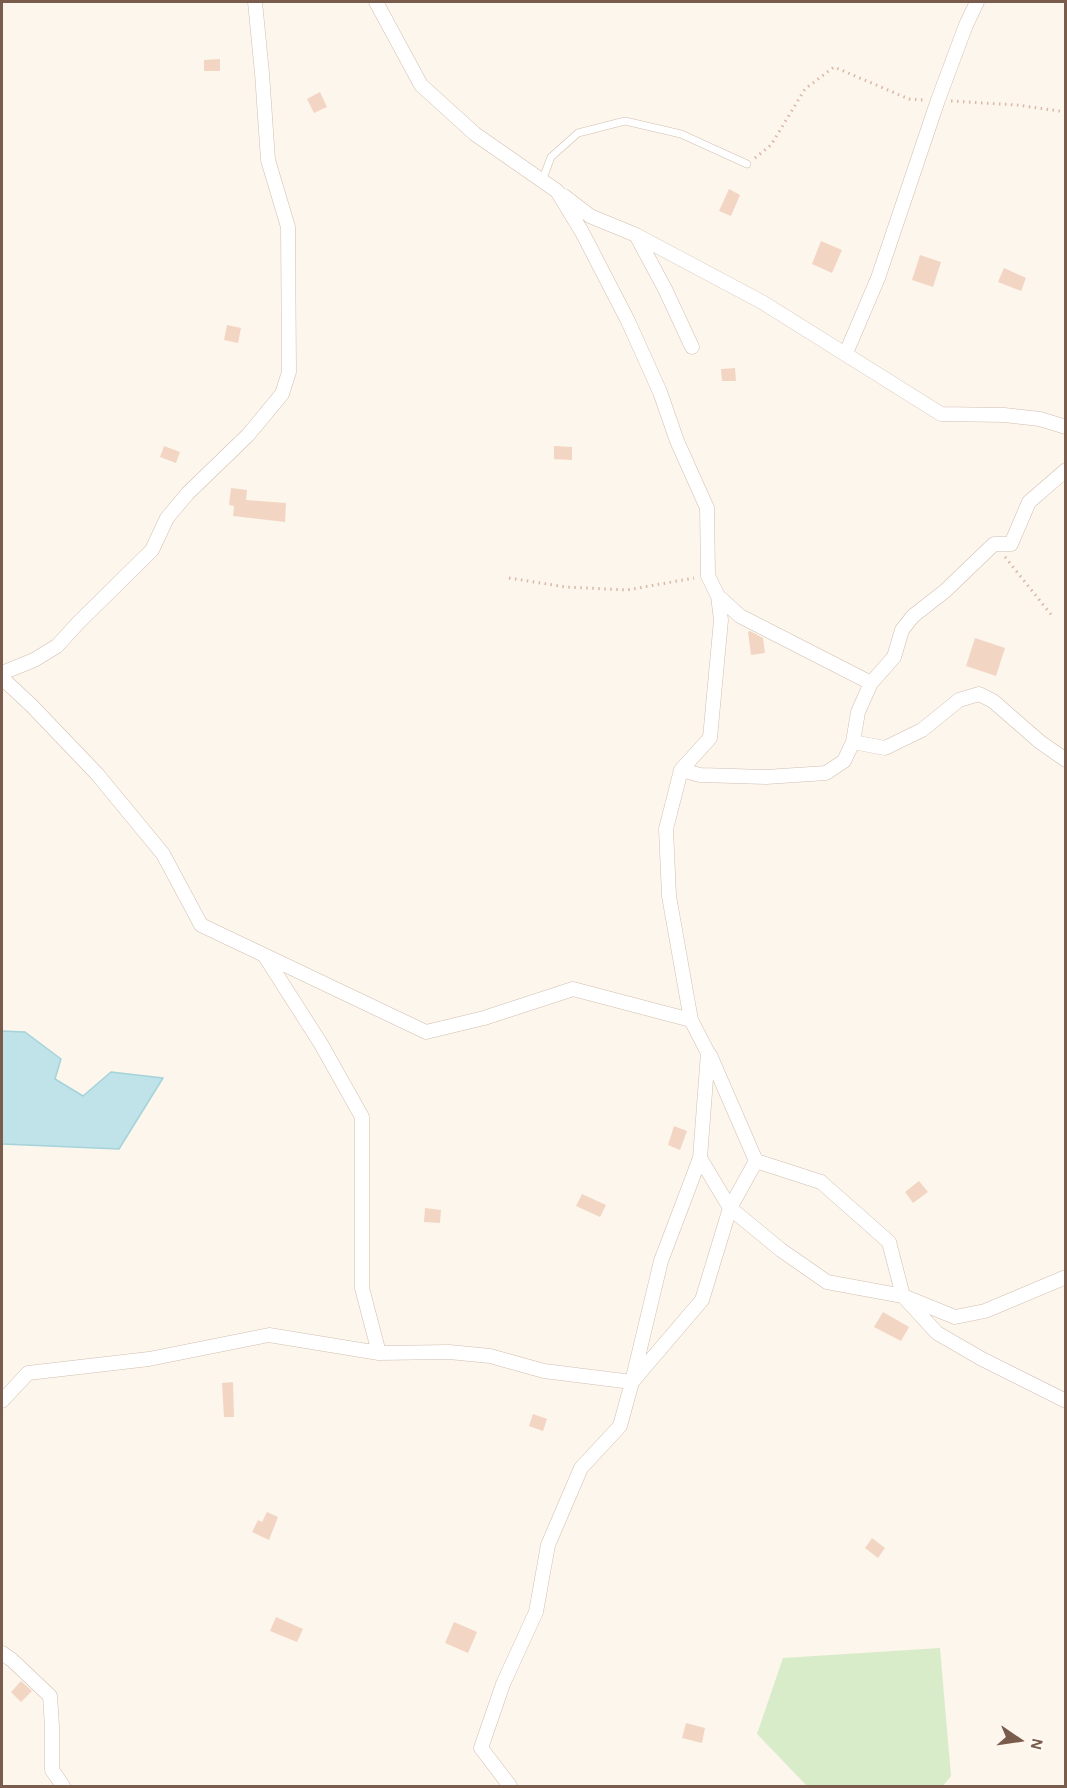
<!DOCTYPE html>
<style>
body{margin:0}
#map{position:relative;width:1067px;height:1788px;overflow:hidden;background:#fdf6ec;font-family:"Alegreya Sans",sans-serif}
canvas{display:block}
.frame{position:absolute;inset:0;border:3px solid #7a5c4d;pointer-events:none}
.north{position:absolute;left:989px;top:1710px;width:60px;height:60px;-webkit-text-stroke:4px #fffaf3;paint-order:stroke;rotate:103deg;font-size:16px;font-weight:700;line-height:24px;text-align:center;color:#7a5c4d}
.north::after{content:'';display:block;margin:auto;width:21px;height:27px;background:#7a5c4d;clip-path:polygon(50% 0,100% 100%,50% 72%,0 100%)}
</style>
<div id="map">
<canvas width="1067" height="1788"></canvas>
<div class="frame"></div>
<div class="north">N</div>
</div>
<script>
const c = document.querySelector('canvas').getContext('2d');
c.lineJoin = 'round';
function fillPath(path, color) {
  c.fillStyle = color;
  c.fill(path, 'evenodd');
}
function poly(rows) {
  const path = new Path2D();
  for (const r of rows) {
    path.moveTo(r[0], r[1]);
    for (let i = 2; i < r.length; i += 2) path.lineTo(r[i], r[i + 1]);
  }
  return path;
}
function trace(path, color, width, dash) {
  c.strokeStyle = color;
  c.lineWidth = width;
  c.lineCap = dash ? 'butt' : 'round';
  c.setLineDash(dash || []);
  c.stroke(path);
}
const green = poly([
 [940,1648,951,1776,943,1786,807,1786,757,1734,783,1658]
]);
const water = poly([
 [2,1031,25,1032,61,1059,55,1079,83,1096,111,1072,163,1078,119,1149,2,1144,2,1031]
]);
const building = poly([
 [220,59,220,71,204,71,204,60],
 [320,92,327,107,314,113,307,99],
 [729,189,740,195,731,216,719,211],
 [821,241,842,250,832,273,812,264],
 [920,255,941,262,933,287,912,280],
 [1004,268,1026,278,1021,291,998,282],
 [227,325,241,328,238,343,224,340],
 [735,368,736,381,722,381,721,369],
 [164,446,180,452,176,463,160,457],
 [554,446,572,447,572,460,554,459],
 [231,488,247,490,246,500,286,503,285,522,233,516,234,506,229,505],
 [750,631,763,638,765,653,751,655,748,632],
 [975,638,1005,648,996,676,966,666],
 [674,1126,687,1131,680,1150,668,1145],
 [919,1181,928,1192,913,1203,905,1192],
 [582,1194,606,1205,600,1217,576,1206],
 [425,1208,441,1210,440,1223,424,1222],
 [883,1312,909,1327,901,1341,874,1327],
 [233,1382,234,1417,224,1417,222,1383],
 [533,1414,547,1419,543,1431,529,1426],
 [267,1512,278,1517,269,1540,252,1532,258,1520,262,1522],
 [872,1538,885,1548,878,1558,865,1548],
 [276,1617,303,1629,297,1642,270,1631],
 [454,1622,477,1632,468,1653,445,1643],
 [21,1681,32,1691,21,1702,11,1692],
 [686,1723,705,1728,702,1743,682,1738]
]);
const path = poly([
 [951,101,1017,105,1066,112],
 [755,158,771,145,805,89,834,67,909,99,923,100],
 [1005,557,1053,617],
 [509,578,566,587,627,590,694,578]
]);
const lane = poly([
 [542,181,551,157,578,133,625,121,681,134,747,164]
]);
const street = poly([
 [376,2,421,85,475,134,557,191,582,232,628,321,660,392,677,441,707,508,708,576,718,596,721,620,710,738,681,770,666,829,669,896,691,1020,708,1053,700,1158,661,1261,632,1382,620,1426,581,1468,548,1545,536,1612,503,1684,481,1748,510,1786],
 [564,196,590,216,636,235,665,289,692,347],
 [636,235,762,302,941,414,1004,415,1040,419,1066,427],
 [846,353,878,278,938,100,966,25,977,2],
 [2,673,34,660,57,646,78,623,152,550,167,518,188,493,248,435,282,394,289,372,288,227,268,160,262,73,255,2],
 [2,678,32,706,97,774,163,854,201,925,426,1032,484,1018,573,989,691,1020],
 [871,683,894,657,902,630,913,616,945,591,994,544,1011,544,1029,502,1066,470],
 [853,742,885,748,922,730,959,700,979,694,993,701,1040,742,1066,760],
 [681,770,700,775,766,777,826,773,844,761,853,742,858,712,871,683,740,616,718,596],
 [266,958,321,1044,362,1117,362,1288,379,1353],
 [710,1055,756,1161,821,1182,889,1242,903,1296,955,1317,985,1311,1066,1277],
 [700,1158,730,1208,781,1250,827,1282,903,1296,937,1333,982,1359,1066,1401],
 [2,1401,28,1373,149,1359,269,1335,379,1353,449,1352,490,1356,544,1371,632,1382,702,1300,730,1208,756,1161],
 [2,1653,12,1660,50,1696,52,1726,52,1770,63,1786]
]);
fillPath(green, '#d8ecc9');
fillPath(water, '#bfe3e8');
trace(water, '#a5d3da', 1.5);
fillPath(building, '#f3d5c3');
trace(lane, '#d1beb0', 8);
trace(street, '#d1beb0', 15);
trace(path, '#d9b8a5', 3, [1.5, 4.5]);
trace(lane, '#fff', 7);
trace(street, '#fff', 14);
</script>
